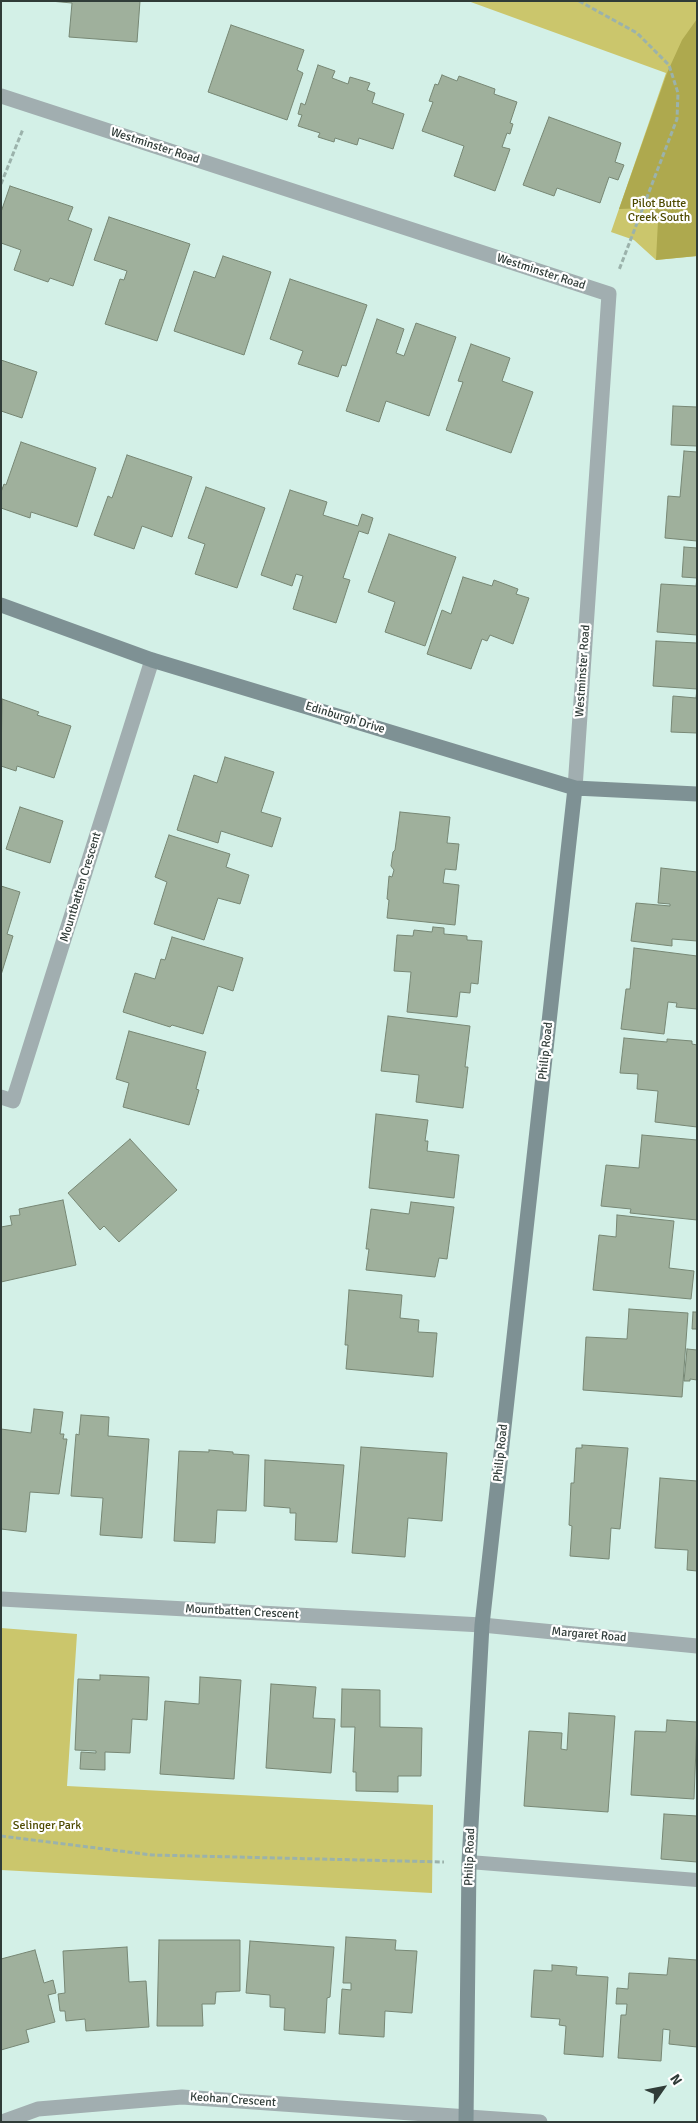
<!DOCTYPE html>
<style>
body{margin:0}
#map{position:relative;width:698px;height:2123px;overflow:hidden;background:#d3f0e7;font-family:Signika,sans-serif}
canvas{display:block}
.frame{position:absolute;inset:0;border:2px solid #303c38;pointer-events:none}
.north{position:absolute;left:638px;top:2063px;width:50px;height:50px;-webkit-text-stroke:4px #fff;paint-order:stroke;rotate:57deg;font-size:14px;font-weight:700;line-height:20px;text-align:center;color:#303c38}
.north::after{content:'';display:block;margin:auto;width:18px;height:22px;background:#303c38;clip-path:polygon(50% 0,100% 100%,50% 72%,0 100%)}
</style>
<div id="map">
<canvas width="698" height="2123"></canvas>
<div class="frame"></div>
<div class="north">N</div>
</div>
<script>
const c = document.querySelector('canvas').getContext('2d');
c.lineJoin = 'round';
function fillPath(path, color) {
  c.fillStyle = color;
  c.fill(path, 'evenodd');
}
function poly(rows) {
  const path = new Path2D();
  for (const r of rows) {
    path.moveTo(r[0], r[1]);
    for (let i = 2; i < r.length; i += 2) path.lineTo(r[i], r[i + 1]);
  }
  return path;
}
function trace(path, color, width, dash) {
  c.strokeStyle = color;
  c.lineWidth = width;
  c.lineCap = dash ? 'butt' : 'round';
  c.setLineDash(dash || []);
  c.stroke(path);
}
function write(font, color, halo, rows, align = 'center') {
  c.font = font + ' Signika,sans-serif';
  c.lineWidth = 4.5;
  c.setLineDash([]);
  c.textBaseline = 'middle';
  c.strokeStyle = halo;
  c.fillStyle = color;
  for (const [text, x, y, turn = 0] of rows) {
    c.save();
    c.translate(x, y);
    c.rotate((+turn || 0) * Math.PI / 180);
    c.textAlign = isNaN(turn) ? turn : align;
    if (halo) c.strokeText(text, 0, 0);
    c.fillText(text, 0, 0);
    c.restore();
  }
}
const green = poly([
 [468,1,697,1,697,256,656,260,634,240,611,232,666,73],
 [1,1628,77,1634,67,1786,433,1805,432,1893,1,1870]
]);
const forest = poly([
 [697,19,697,256,656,260,658,221,649,208,619,209,667,73,682,40]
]);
const building = poly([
 [50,1,140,1,137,42,69,37,72,3,50,1],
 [231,25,304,50,297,70,303,73,287,120,208,92,231,25],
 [318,65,335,71,332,78,348,84,350,77,370,83,367,90,375,93,372,103,404,114,393,149,359,138,357,145,335,138,334,142,318,137,320,133,298,126,302,115,298,114,301,103,305,105,318,65],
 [442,75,457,81,459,76,495,89,494,94,517,102,510,123,513,124,510,134,507,133,502,147,510,149,495,191,454,176,464,146,422,131,433,102,429,101,435,84,438,85,442,75],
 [549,117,621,143,615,162,624,165,618,180,609,177,600,203,557,188,554,196,523,185,549,117],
 [10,186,73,207,68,220,92,229,73,286,50,278,48,282,14,270,21,250,1,243,1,212,10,186],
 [109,217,190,244,157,341,105,324,120,279,124,280,127,271,94,260,109,217],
 [223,256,271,272,244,355,174,331,194,271,215,278,223,256],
 [290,279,367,305,346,366,342,365,338,377,298,364,303,351,270,339,290,279],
 [377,319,404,329,396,353,404,356,416,323,456,337,429,416,386,401,379,422,346,411,377,319],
 [471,344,510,358,502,381,533,392,511,453,446,430,463,382,458,381,471,344],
 [1,360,37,372,22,418,1,411,1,360],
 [673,406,697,407,697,446,671,445,673,406],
 [21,442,96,468,77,527,31,512,30,518,1,508,1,492,4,484,6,485,21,442],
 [684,451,697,452,697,541,665,538,668,496,680,497,684,451],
 [127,455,192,477,172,537,142,526,134,549,94,535,108,496,112,498,127,455],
 [206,487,265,508,237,588,195,574,205,544,188,538,206,487],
 [290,490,327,502,323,515,358,526,362,514,373,518,368,534,359,531,343,578,350,580,336,623,293,609,303,576,296,574,292,586,261,575,290,490],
 [389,534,456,557,425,646,385,632,395,602,368,592,389,534],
 [684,547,697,548,697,635,657,632,661,584,696,586,697,578,682,577,684,547],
 [463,577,492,586,494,580,518,589,516,594,529,598,513,644,490,635,487,641,482,639,471,669,427,654,442,610,451,614,463,577],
 [656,641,697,643,697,733,671,732,673,696,696,698,697,689,653,686,656,641],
 [2,699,39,712,37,715,71,726,54,778,17,766,16,771,1,766,2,699],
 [225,757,274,772,261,812,281,818,272,847,221,831,218,843,177,830,194,775,217,783,225,757],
 [20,807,63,821,50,863,6,849,20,807],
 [400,812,450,817,447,843,459,844,456,870,445,869,443,883,459,885,455,925,387,918,389,900,387,899,389,876,392,877,394,870,391,866,393,852,395,850,400,812],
 [169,835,230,854,226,867,249,875,240,904,218,898,204,940,154,924,167,882,155,877,169,835],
 [661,868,697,872,697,941,672,939,672,946,631,941,636,903,670,906,670,904,658,903,661,868],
 [1,886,20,892,7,934,13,936,1,975,1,886],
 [433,927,444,928,444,934,467,936,467,940,482,941,478,984,471,983,470,993,460,992,457,1017,407,1012,411,972,394,971,397,935,413,936,414,930,432,932,433,927],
 [172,937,243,958,233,991,218,986,203,1034,172,1025,170,1027,123,1012,135,973,155,979,161,959,165,960,172,937],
 [634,948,697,956,697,1009,676,1007,677,1003,668,1002,664,1034,621,1029,626,989,630,989,634,948],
 [388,1016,470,1026,465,1067,468,1067,463,1108,416,1102,419,1075,381,1071,388,1016],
 [129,1031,206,1052,196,1089,199,1090,189,1125,123,1107,129,1083,116,1079,129,1031],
 [624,1038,667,1042,667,1039,692,1041,692,1044,697,1045,697,1127,655,1122,658,1091,637,1089,638,1074,620,1073,624,1038],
 [376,1114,428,1120,425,1141,428,1141,427,1151,459,1155,454,1198,369,1188,376,1114],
 [642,1135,697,1140,697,1220,630,1213,631,1209,601,1206,606,1165,639,1168,642,1135],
 [130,1139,177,1190,119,1242,104,1226,100,1230,68,1193,130,1139],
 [63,1200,76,1265,1,1282,1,1227,12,1225,10,1216,20,1215,19,1209,63,1200],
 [411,1202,454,1207,447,1259,439,1258,435,1277,366,1270,369,1249,366,1249,371,1209,409,1214,411,1202],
 [617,1215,674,1221,669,1268,694,1271,691,1299,593,1290,599,1235,616,1237,617,1215],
 [349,1290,402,1295,400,1318,419,1320,418,1332,437,1333,433,1377,346,1369,348,1345,345,1345,349,1290],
 [629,1309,688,1313,682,1397,583,1390,586,1337,627,1339,629,1309],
 [693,1312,697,1312,697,1329,692,1329,693,1312],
 [687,1349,697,1350,697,1380,690,1379,690,1381,684,1381,687,1349],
 [34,1409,63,1412,60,1434,64,1434,63,1439,67,1439,59,1494,30,1492,26,1532,1,1529,1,1429,31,1433,34,1409],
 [81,1415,109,1417,108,1436,149,1439,142,1538,100,1535,103,1498,71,1496,76,1434,79,1435,81,1415],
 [582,1445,628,1448,620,1529,611,1528,609,1559,570,1556,572,1526,569,1525,571,1483,574,1483,576,1448,582,1448,582,1445],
 [361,1447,447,1453,442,1521,408,1518,405,1557,352,1553,361,1447],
 [209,1450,233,1452,233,1454,249,1455,246,1511,217,1510,215,1543,174,1541,179,1451,209,1452,209,1450],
 [265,1460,344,1465,337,1542,295,1540,296,1513,290,1513,290,1508,264,1506,265,1460],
 [660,1478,697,1481,697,1571,687,1570,688,1550,655,1548,660,1478],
 [100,1675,149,1677,147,1720,132,1719,130,1753,105,1752,105,1770,80,1769,81,1752,96,1753,96,1751,75,1750,78,1679,100,1680,100,1675],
 [200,1677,241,1680,234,1779,160,1774,165,1701,199,1704,200,1677],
 [271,1684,316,1687,313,1718,335,1719,331,1773,266,1768,271,1684],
 [342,1689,380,1690,380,1727,422,1728,421,1776,398,1776,398,1792,356,1791,356,1772,353,1772,355,1727,341,1727,342,1689],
 [569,1713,615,1716,608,1812,524,1806,529,1731,562,1733,561,1749,567,1750,569,1713],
 [667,1720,697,1722,694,1799,631,1795,635,1731,666,1732,667,1720],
 [664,1814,697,1816,697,1862,661,1859,664,1814],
 [346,1937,396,1940,395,1950,417,1951,412,2013,385,2011,384,2037,339,2034,342,1989,351,1990,351,1983,343,1983,346,1937],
 [159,1940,240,1940,240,1991,216,1992,215,2004,202,2004,203,2026,157,2026,159,1940],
 [250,1941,334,1947,330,1997,327,1998,325,2033,284,2030,285,2008,270,2007,270,1995,246,1993,250,1941],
 [127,1947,129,1982,146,1981,149,2027,86,2031,85,2019,66,2021,65,2011,60,2011,58,1994,65,1993,63,1951,127,1947],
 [35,1950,44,1983,53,1980,56,1993,48,1995,55,2022,26,2030,29,2042,1,2050,1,1959,35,1950],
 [669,1958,697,1960,697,2047,669,2044,670,2030,663,2029,661,2061,618,2058,621,2015,626,2015,627,2004,616,2004,617,1988,628,1989,629,1973,667,1975,669,1958],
 [552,1965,577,1967,576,1975,608,1977,603,2057,564,2054,566,2026,559,2025,560,2019,531,2017,534,1970,552,1971,552,1965]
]);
const path = poly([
 [579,1,637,33,669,65,678,93,677,119,619,270],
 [1,184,23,129],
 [1,1836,152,1855,444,1862]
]);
const lane = poly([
 [469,1862,697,1880]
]);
const street = poly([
 [1,96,609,294,575,788],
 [1,1097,13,1101,152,660],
 [1,1599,482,1625,697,1646],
 [2,2122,38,2109,182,2097,540,2122]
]);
const secondary = poly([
 [1,605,152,660,575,788,697,794],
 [466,2122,469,1862,482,1625,575,788]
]);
const streetNames = [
 ["Westminster Road",155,146,18],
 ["Westminster Road",541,272,18],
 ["Westminster Road",583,671,-86],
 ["Edinburgh Drive",345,718,17],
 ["Mountbatten Crescent",81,887,-73],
 ["Philip Road",546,1051,-84],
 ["Philip Road",501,1453,-84],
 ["Mountbatten Crescent",242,1612,3],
 ["Margaret Road",589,1635,5],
 ["Philip Road",470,1857,-88],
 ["Keohan Crescent",233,2100,4]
];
const parkNames = [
 ["Pilot Butte",659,204],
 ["Creek South",659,218],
 ["Selinger Park",47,1826]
];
fillPath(green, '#cbc66c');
fillPath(forest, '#aea94e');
fillPath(building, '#9fb09c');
trace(building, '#778774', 1);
trace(path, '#9bb2ab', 3, [5, 2.5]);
trace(lane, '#a1aeb0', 14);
trace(street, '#a1aeb0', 15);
trace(secondary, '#7e9194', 15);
write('12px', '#303c38', '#fff', streetNames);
write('12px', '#4e4a00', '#fff', parkNames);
</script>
